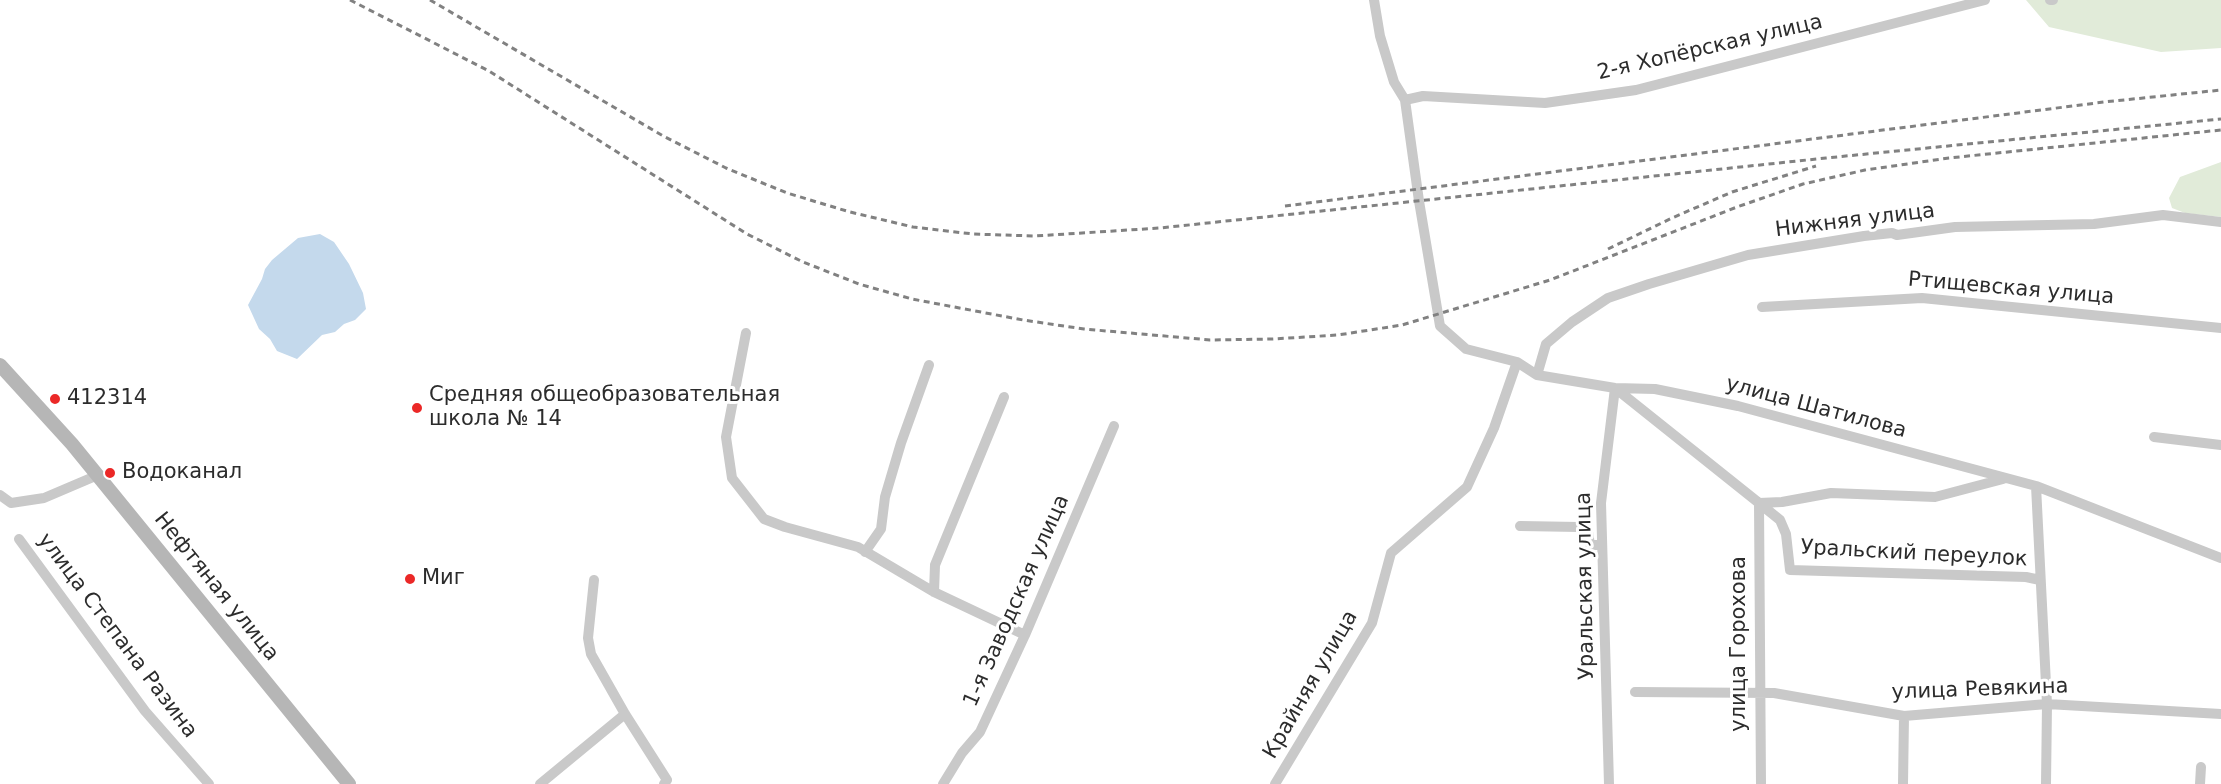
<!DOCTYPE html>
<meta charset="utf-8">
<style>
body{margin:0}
canvas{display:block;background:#fff}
</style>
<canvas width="2221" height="784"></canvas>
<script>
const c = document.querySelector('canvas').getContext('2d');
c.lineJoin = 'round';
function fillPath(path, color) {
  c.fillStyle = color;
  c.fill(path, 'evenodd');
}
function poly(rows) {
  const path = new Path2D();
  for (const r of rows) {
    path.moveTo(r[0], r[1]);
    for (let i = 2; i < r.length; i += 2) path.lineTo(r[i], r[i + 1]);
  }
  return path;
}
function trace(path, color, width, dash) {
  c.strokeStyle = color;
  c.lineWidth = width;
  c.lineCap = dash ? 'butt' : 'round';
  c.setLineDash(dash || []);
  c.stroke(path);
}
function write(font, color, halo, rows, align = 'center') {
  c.font = font + ' "DejaVu Sans",sans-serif';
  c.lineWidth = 6;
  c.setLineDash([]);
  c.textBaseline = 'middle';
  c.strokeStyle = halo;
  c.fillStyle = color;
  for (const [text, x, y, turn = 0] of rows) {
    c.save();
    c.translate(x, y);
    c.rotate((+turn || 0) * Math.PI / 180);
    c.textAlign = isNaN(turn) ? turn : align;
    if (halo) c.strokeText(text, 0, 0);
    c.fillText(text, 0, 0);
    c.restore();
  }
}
const green = poly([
 [2026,0,2221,0,2221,48,2161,52,2049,27],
 [2221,162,2221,217,2185,213,2172,208,2169,198,2180,177]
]);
const water = poly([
 [320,234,334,242,349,264,363,293,366,309,355,320,344,324,335,332,322,335,297,359,277,351,270,339,259,329,248,305,262,279,265,269,272,260,298,238]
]);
const minor = poly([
 [1374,0,1380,36,1394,82,1405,100,1419,201,1440,326,1466,349,1517,362,1537,375,1615,388,1655,389,1738,406,2036,486,2221,558],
 [2050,0,2053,0],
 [1405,100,1423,96,1545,103,1636,90,1985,0],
 [1762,307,1922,298,2221,328],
 [746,333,726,437,732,478,764,519,785,527,858,547,934,592,1025,635],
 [1537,375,1546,344,1572,322,1608,298,1649,284,1748,255,1864,236,1892,233,1897,235,1955,227,2094,224,2163,215,2221,222],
 [1615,388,1759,503,1782,502,1831,493,1935,497,2003,479],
 [2154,437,2221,445],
 [2036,486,2047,704,2046,784],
 [0,495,11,503,44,498,98,475],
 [1759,503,1780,520,1786,534,1790,570,2026,577,2040,580],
 [1759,503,1761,784],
 [1520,526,1579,527,1588,532,1590,545,1602,545],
 [19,539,145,711,209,784],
 [865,552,881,529,885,497,901,443,929,365],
 [594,580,588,638,591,654,625,714,667,780,664,784],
 [934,592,935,565,1004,397],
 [1635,692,1774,693,1904,716,2047,704,2221,714],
 [540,784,625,714],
 [943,784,962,753,980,732,1025,635,1114,426],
 [1275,784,1372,623,1391,553,1467,487,1494,428,1517,362],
 [1609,784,1601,503,1615,388],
 [1903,784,1904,716],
 [2200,784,2201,767]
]);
const secondary = poly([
 [0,365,72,444,349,784]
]);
const rail = poly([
 [350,0,489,71,747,234,803,262,859,284,912,299,1023,320,1084,329,1210,340,1273,339,1338,335,1402,325,1550,280,1737,207,1803,184,1865,170,1949,158,2221,130],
 [430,0,665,137,726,168,787,193,850,212,913,227,973,234,1035,236,1160,228,1826,158,2221,119],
 [1285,206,2104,102,2221,90],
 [1608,249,1672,218,1732,192,1816,166]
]);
const markers = [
 [55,399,6,"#eb2827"],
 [417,408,6,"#eb2827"],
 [110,473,6,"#eb2827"],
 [410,579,6,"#eb2827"]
];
const streetNames = [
 ["2-я Хопёрская улица",1710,48,-13],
 ["Нижняя улица",1855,221,-7],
 ["Ртищевская улица",2011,289,5],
 ["улица Шатилова",1816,408,15],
 ["Уральский переулок",1914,554,3],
 ["Уральская улица",1586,586,-91],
 ["Нефтяная улица",216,587,51],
 ["1-я Заводская улица",1017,601,-66],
 ["улица Степана Разина",117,636,53],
 ["улица Горохова",1740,644,-90],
 ["Крайняя улица",1311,685,-60],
 ["улица Ревякина",1980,690,-2]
];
const poiNames = [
 ["Средняя общеобразовательная",429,396],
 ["школа № 14",429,420],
 ["412314",67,399],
 ["Водоканал",122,473],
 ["Миг",422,579]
];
fillPath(green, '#e1ebd9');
fillPath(water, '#c4d9ec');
trace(minor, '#c9c9c9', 10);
trace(secondary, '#b6b6b6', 14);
trace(rail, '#818181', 3, [6, 4.5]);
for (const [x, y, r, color] of markers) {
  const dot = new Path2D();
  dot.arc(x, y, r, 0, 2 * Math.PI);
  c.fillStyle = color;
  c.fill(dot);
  trace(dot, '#fff', 2);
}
write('21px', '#2c2c2c', '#fff', streetNames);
write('21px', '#2c2c2c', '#fff', poiNames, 'left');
</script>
